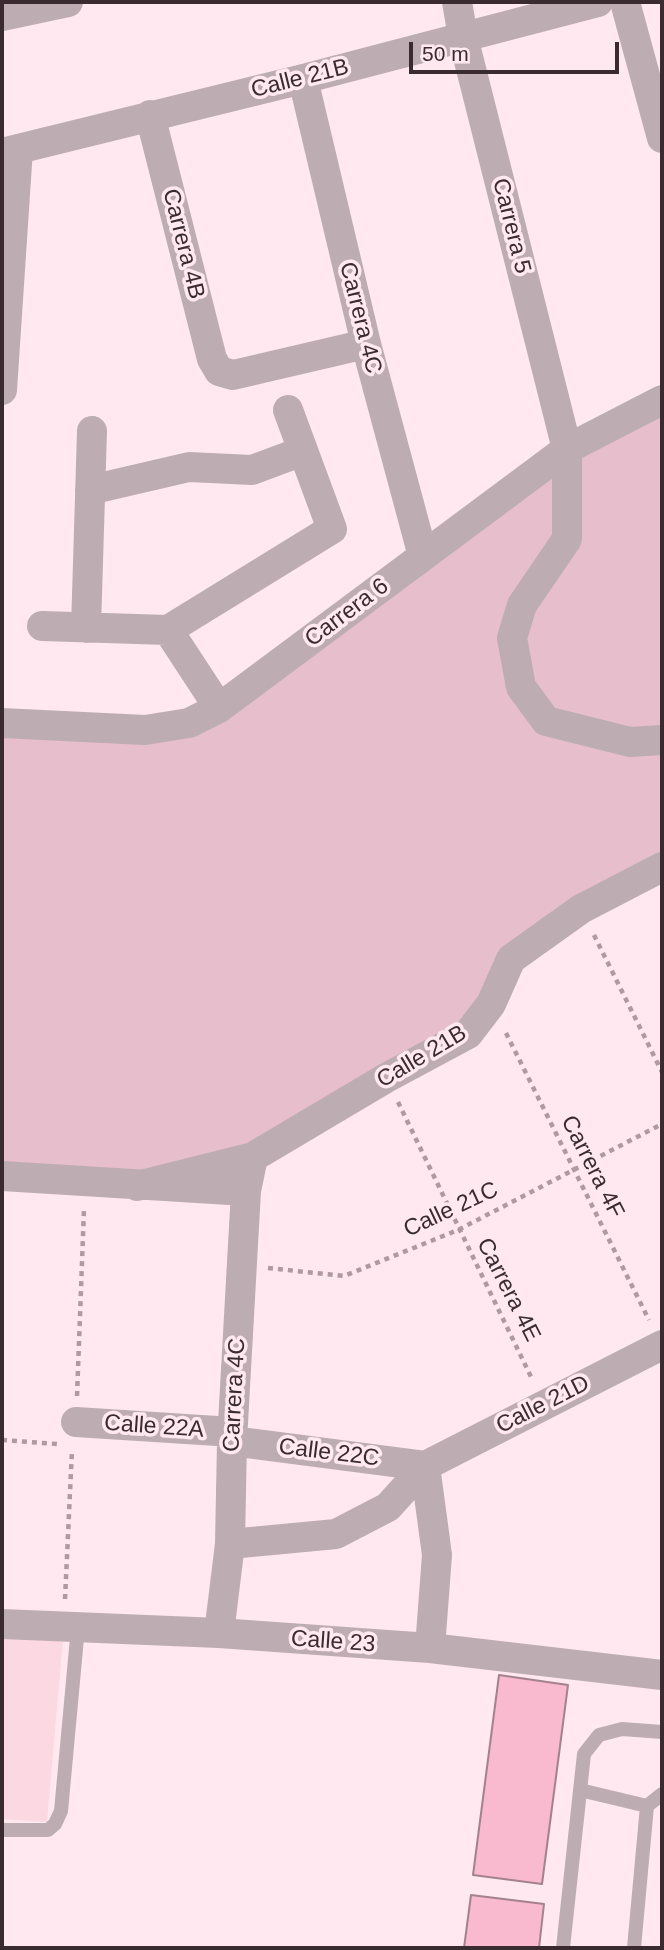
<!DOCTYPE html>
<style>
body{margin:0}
#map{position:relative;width:664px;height:1950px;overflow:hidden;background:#ffe8ef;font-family:Arial,sans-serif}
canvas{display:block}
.frame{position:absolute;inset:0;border:4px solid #392b30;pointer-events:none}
.scale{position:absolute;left:409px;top:42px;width:210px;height:32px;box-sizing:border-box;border:4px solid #392b30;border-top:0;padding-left:9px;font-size:21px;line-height:24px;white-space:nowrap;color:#392b30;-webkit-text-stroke:5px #ffe8ef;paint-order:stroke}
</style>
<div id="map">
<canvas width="664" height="1950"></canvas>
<div class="frame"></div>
<div class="scale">50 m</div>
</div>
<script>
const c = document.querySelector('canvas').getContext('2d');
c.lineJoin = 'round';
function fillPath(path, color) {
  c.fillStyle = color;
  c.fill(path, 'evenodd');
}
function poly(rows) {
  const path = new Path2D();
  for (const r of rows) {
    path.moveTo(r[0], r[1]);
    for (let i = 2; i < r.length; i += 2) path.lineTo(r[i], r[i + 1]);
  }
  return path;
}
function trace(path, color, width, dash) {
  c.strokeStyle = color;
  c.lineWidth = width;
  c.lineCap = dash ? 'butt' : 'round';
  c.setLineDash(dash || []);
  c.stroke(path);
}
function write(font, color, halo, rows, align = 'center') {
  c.font = font + ' Arial,sans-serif';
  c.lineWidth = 7;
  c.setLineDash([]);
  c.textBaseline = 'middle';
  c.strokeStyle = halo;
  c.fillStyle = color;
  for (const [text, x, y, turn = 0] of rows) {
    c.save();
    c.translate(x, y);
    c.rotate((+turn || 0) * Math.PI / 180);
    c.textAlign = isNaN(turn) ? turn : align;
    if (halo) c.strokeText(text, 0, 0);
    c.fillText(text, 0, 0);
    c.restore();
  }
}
const built = poly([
 [2,1637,63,1639,47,1822,2,1819]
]);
const green = poly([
 [662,400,662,867,511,959,491,1004,289,1137,137,1186,2,1176,2,723,190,723]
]);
const building = poly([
 [499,1675,568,1685,542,1884,473,1875,499,1675],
 [471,1895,544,1904,539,1948,464,1948,471,1895]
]);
const path = poly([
 [594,935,662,1072],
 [506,1033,649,1320],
 [398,1102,533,1381],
 [268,1268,344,1276,458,1230,662,1124],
 [77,1396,84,1209],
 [2,1440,57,1444],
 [65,1599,72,1450]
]);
const service = poly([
 [580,1790,647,1806],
 [2,1830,48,1830,55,1824,61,1811,78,1627],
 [563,1948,584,1754,599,1735,622,1729,662,1732],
 [634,1948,647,1806,662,1794]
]);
const minor = poly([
 [457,2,463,37,567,449,567,539,522,605,512,638,521,687,546,721,630,742,662,740],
 [625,2,662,138],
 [2,16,68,2],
 [303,79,366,344,423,556],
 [150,115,212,359,219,371,233,375,366,344],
 [2,153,303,79,598,2],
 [2,390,18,149],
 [90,490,189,467,252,470,303,451],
 [42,626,168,630,332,529,288,410],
 [86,628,92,431],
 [168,630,219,708],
 [2,723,145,730,189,723,219,708,567,449,662,400],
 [2,1176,246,1191],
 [137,1186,253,1157,386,1078,468,1034,491,1004,511,959,581,909,662,867],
 [76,1422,233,1432],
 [232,1441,425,1466],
 [425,1466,437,1555,430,1648],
 [230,1544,336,1534,388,1507,425,1466,662,1345],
 [2,1624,219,1633,430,1648,662,1675],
 [219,1633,230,1544,232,1441,246,1191,253,1157]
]);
const streetNames = [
 ["Calle 21B",300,79,-14],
 ["Carrera 5",511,226,76],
 ["Carrera 4B",183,244,76],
 ["Carrera 4C",360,318,76],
 ["Carrera 6",347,613,-37],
 ["Calle 21B",422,1057,-31],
 ["Carrera 4F",592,1167,63],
 ["Calle 21C",451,1210,-25],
 ["Carrera 4E",508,1290,63],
 ["Carrera 4C",235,1395,-87],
 ["Calle 21D",543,1405,-27],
 ["Calle 22A",154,1427,4],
 ["Calle 22C",329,1453,7],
 ["Calle 23",333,1642,4]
];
fillPath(built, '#fcd8e3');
fillPath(green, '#e7becb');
fillPath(building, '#f9b9ce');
trace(building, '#a3828d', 2);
trace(path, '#ae9aa0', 4.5, [5, 5]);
trace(service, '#bdadb2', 14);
trace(minor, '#bdadb2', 30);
write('23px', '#392b30', '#ffe8ef', streetNames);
</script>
